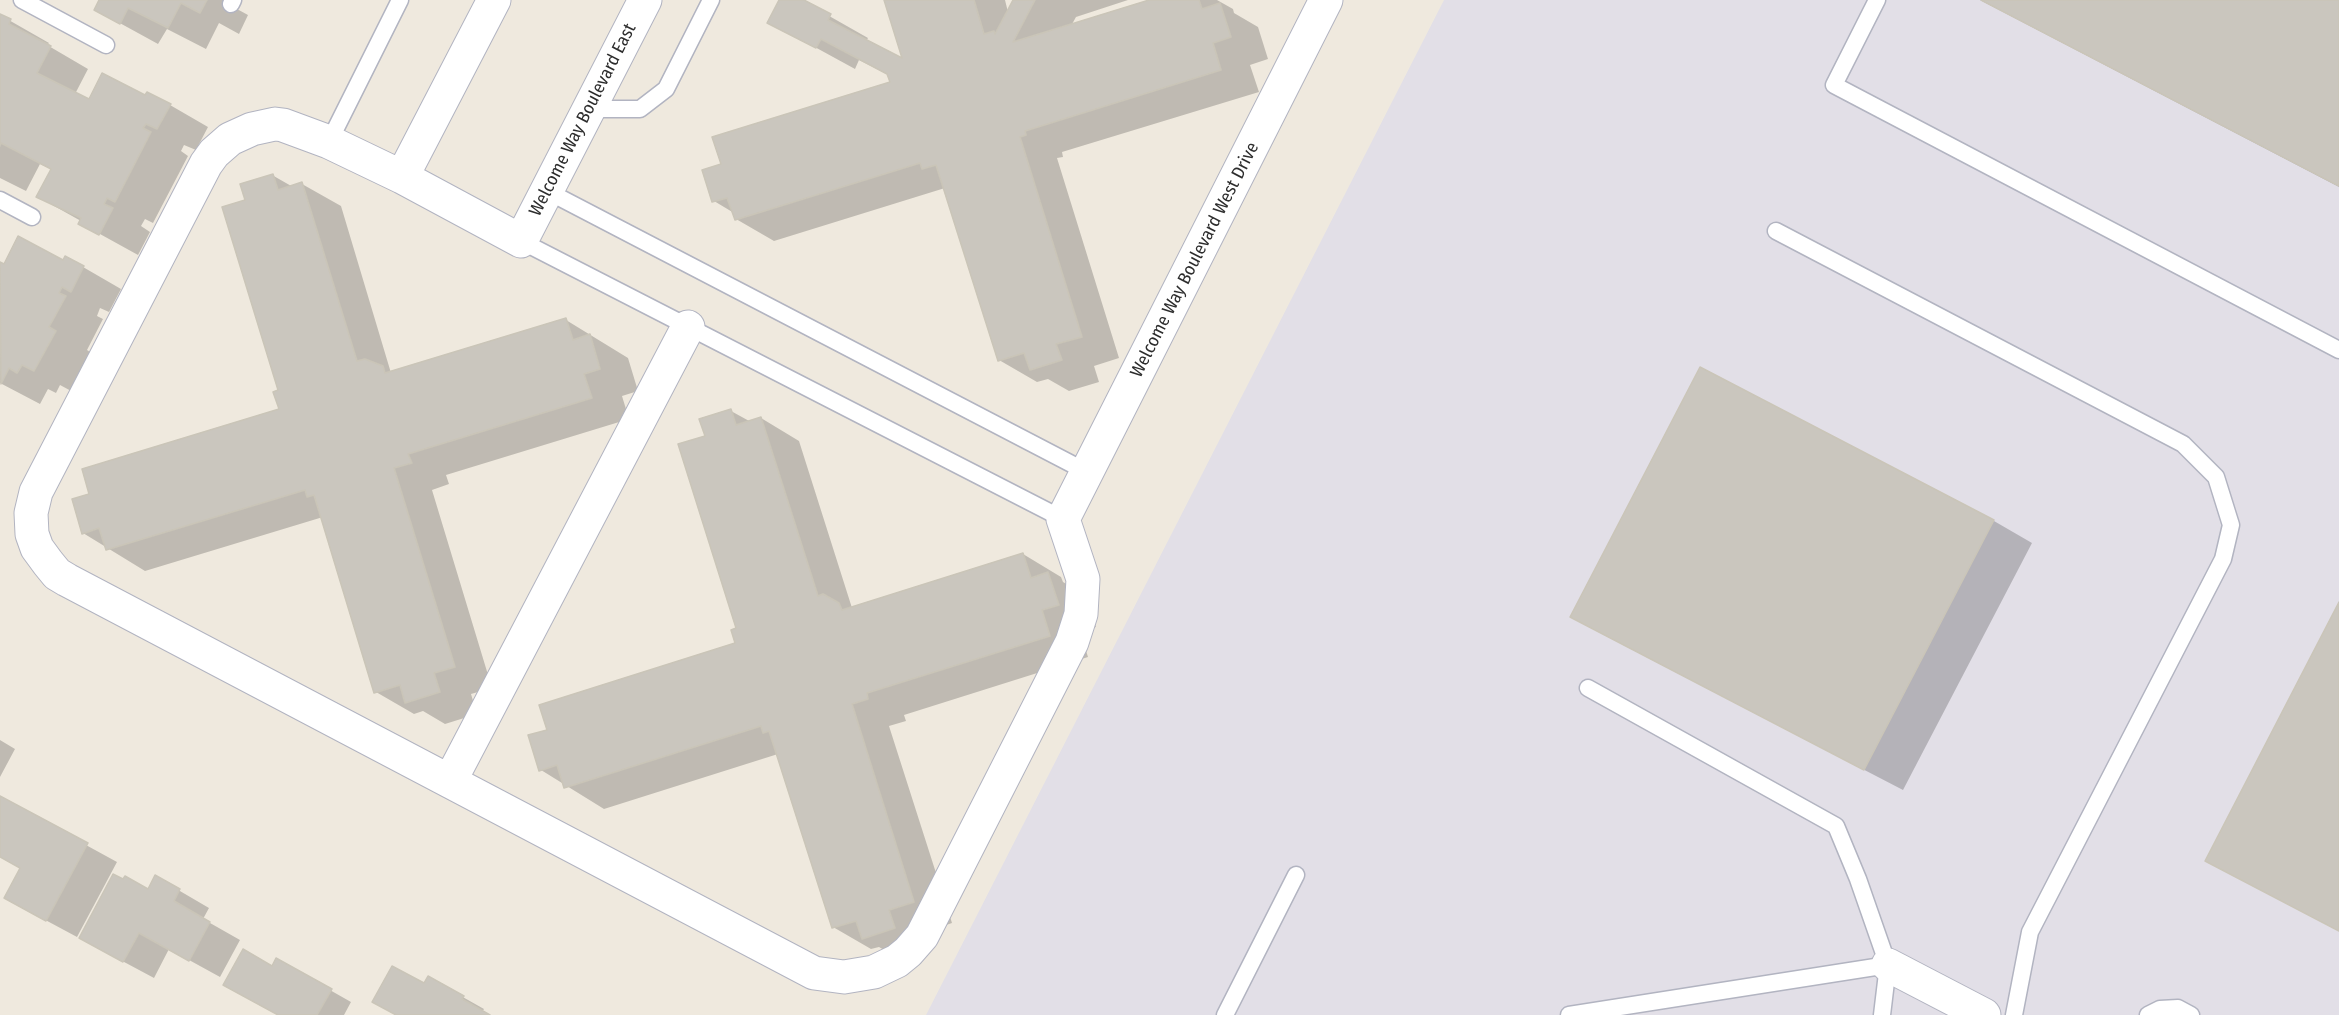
<!DOCTYPE html>
<style>
body{margin:0}
canvas{display:block;background:#efe9de}
</style>
<canvas width="2339" height="1015"></canvas>
<script>
const c = document.querySelector('canvas').getContext('2d');
c.lineJoin = 'round';
function fillPath(path, color) {
  c.fillStyle = color;
  c.fill(path, 'evenodd');
}
function poly(rows) {
  const path = new Path2D();
  for (const r of rows) {
    path.moveTo(r[0], r[1]);
    for (let i = 2; i < r.length; i += 2) path.lineTo(r[i], r[i + 1]);
  }
  return path;
}
function trace(path, color, width, dash) {
  c.strokeStyle = color;
  c.lineWidth = width;
  c.lineCap = dash ? 'butt' : 'round';
  c.setLineDash(dash || []);
  c.stroke(path);
}
function write(font, color, halo, rows, align = 'center') {
  c.font = font + ' "Fira Sans Condensed",sans-serif';
  c.lineWidth = 6;
  c.setLineDash([]);
  c.textBaseline = 'middle';
  c.strokeStyle = halo;
  c.fillStyle = color;
  for (const [text, x, y, turn = 0] of rows) {
    c.save();
    c.translate(x, y);
    c.rotate((+turn || 0) * Math.PI / 180);
    c.textAlign = isNaN(turn) ? turn : align;
    if (halo) c.strokeText(text, 0, 0);
    c.fillText(text, 0, 0);
    c.restore();
  }
}
const industrial = poly([
 [1444,0,2339,0,2339,1015,926,1015]
]);
const shadow = poly([
 [101,0,228,0,226,3,248,15,239,34,219,23,206,49,167,29,158,44,96,10],
 [780,0,801,0,868,38,866,41,904,61,885,0,1005,0,1008,12,1014,0,1128,0,1076,17,1071,26,1154,0,1217,0,1233,9,1234,13,1258,27,1268,59,1250,65,1259,92,1062,152,1063,157,1057,158,1119,358,1094,366,1099,382,1069,391,1048,379,1037,382,999,360,945,188,774,241,736,219,734,213,714,201,722,165,891,83,889,75,859,60,855,69,769,22],
 [1980,0,2339,0,2339,187],
 [0,15,49,43,47,45,88,69,75,94,89,101,146,97,170,105,208,127,196,150,184,145,181,151,188,156,153,223,145,219,141,226,150,232,138,255,80,223,81,221,38,197,53,170,40,164,26,191,0,178],
 [272,175,293,187,302,184,341,206,391,373,566,320,628,358,638,391,622,396,629,419,446,475,449,484,432,490,492,688,471,694,477,714,445,724,423,711,414,714,376,692,323,517,145,571,83,533,91,495,281,410,280,391,247,201],
 [63,262,83,267,121,289,109,312,100,308,97,316,103,319,87,350,93,354,73,392,60,385,56,393,48,389,40,404,0,383,0,263,5,266],
 [1701,369,1994,521,2032,543,1903,790,1610,638,1572,616],
 [731,411,751,422,761,418,799,441,852,608,1023,554,1061,577,1063,582,1086,596,1096,627,1080,632,1088,657,904,715,906,721,889,726,952,923,926,932,932,950,901,960,879,947,871,949,833,927,778,754,604,809,541,770,548,731,737,644,738,629,707,437],
 [2339,605,2339,931,2207,861],
 [0,740,15,749,0,777],
 [0,798,117,862,77,937,36,915,21,868,0,856],
 [156,877,209,908,203,919,240,940,220,977,169,949,154,978,111,955],
 [277,960,351,1002,344,1015,280,1015,273,968],
 [429,978,484,1009,482,1012,487,1015,398,1015,425,985]
]);
const building = poly([
 [99,0,207,0,200,13,181,3,168,28,128,8,120,24,94,10,99,0],
 [779,0,804,0,831,14,828,20,902,58,884,0,974,0,984,34,994,31,995,34,1013,0,1035,0,1013,42,1149,0,1199,0,1202,9,1220,3,1231,37,1213,43,1221,70,1025,131,1026,135,1020,137,1082,337,1056,344,1062,360,1030,370,1024,353,998,361,936,165,922,169,920,163,735,220,727,198,712,202,702,170,721,164,712,137,890,82,887,74,821,39,816,48,767,23,779,0],
 [1981,0,2339,0,2339,186,1981,0],
 [0,14,11,19,9,24,51,46,37,73,89,99,102,73,145,95,147,92,171,104,157,129,146,124,143,128,151,132,115,202,107,198,104,204,113,208,99,235,78,224,81,218,36,197,51,169,1,143,0,146,0,14],
 [273,174,278,190,302,182,357,361,365,359,383,366,385,373,566,318,573,340,590,334,600,369,584,374,592,398,408,454,412,463,394,468,455,667,434,673,440,692,405,703,400,685,374,693,314,495,307,497,305,490,106,550,99,528,82,534,72,499,89,494,82,469,279,409,273,392,278,390,222,207,245,200,240,184,273,174],
 [18,236,63,260,65,256,84,266,71,292,62,287,59,293,66,296,49,327,56,331,34,371,22,365,17,373,9,368,1,384,0,262,4,264,18,236],
 [1700,367,1994,520,1864,770,1570,617,1700,367],
 [731,409,736,425,761,417,818,596,823,594,839,603,842,610,1023,553,1031,578,1048,572,1059,605,1042,610,1050,636,867,693,868,699,852,704,914,902,889,910,895,928,862,939,856,921,832,928,769,731,763,733,761,726,564,788,557,765,539,771,528,735,547,730,539,705,735,643,731,630,736,628,678,444,705,436,699,419,731,409],
 [2339,602,2339,931,2205,861,2339,602],
 [0,796,88,843,46,921,4,898,20,868,0,857,0,796],
 [113,874,123,879,125,876,148,889,155,875,180,889,174,901,210,922,189,961,139,933,123,962,79,938,113,874],
 [243,949,272,966,276,958,332,989,317,1015,278,1015,223,985,243,949],
 [392,966,424,983,428,976,464,996,462,999,490,1015,396,1015,372,1002,392,966]
]);
const service = poly([
 [22,0,106,45],
 [1877,0,1834,85,2339,350],
 [231,4,233,0],
 [589,109,640,109,666,89,711,0],
 [329,142,400,0],
 [547,191,1087,472],
 [0,200,32,217],
 [1776,231,2183,444,2216,477,2231,525,2223,559,2030,932,2014,1015],
 [521,241,1063,519],
 [1588,688,1836,826,1858,879,1888,965,1882,1015],
 [1225,1015,1296,875],
 [1569,1015,1888,965],
 [2148,1015,2160,1009,2178,1008,2191,1015]
]);
const minor = poly([
 [645,0,521,241,402,177,329,142,283,125,275,124,252,129,230,139,214,153,206,164,36,492,31,513,32,534,37,548,48,563,57,574,67,580,814,973,844,977,874,972,897,961,908,952,922,936,1072,642,1081,614,1083,579,1063,519,1326,0],
 [402,177,494,0],
 [450,781,688,327],
 [1888,965,1984,1015]
]);
const streetNames = [
 ["Welcome Way Boulevard East",583,120,-63],
 ["Welcome Way Boulevard West Drive",1195,260,-63]
];
fillPath(industrial, '#e2dfe7');
fillPath(shadow, '#0003');
fillPath(building, '#cac6be');
trace(building, '#cac5b8', 1.5);
trace(service, '#b2b4c1', 19);
trace(minor, '#b2b4c1', 35);
trace(service, '#fff', 16);
trace(minor, '#fff', 33);
write('18px', '#2d2d2d', '#fff', streetNames);
</script>
